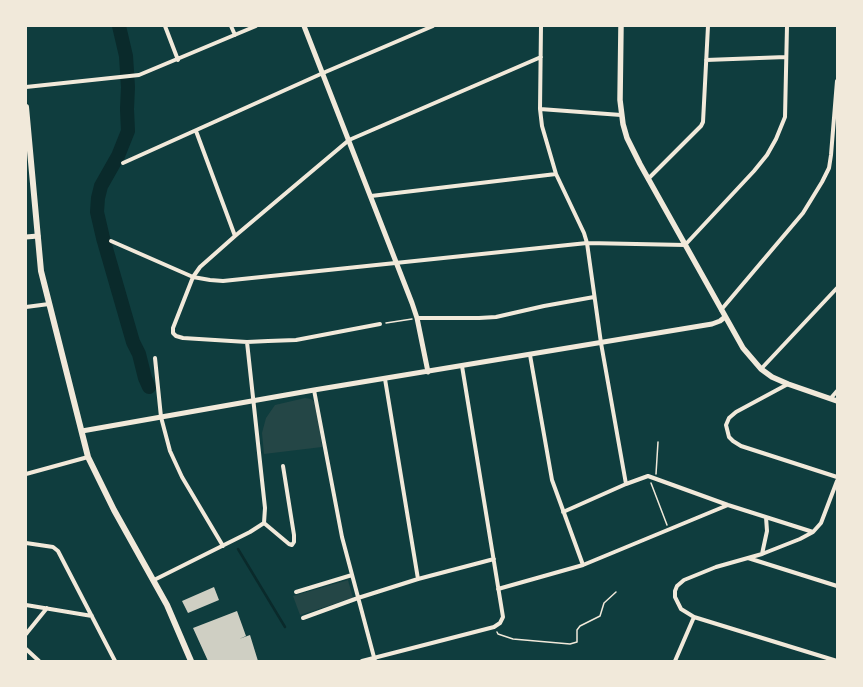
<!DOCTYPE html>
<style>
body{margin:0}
#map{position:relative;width:863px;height:687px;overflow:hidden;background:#0f3d3e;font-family:Karla,sans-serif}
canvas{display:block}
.frame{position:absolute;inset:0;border:27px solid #f1e9da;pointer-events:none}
</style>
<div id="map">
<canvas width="863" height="687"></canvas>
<div class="frame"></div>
</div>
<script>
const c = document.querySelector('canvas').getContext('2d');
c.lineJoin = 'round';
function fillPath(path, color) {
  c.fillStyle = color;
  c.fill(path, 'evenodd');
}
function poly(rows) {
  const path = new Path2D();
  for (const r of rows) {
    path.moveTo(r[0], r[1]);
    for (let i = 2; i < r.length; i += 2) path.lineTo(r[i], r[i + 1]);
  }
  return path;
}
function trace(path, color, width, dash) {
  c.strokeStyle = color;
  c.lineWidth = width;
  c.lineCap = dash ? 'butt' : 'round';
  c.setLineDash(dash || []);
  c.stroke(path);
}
const green = poly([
 [305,398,311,399,316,403,322,447,264,454,262,433,266,418,275,405],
 [348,580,353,598,300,615,293,596]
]);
const stream = poly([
 [238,549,285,627]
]);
const river = poly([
 [119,26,126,56,128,87,127,109,128,131,118,156,101,186,98,198,97,212,103,238,133,342,139,354,145,378,149,387]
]);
const building = poly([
 [214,587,219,600,188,613,182,601],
 [237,611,246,636,239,639,250,635,258,661,208,661,193,628]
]);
const path = poly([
 [386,323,412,319],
 [656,474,658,442],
 [651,483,667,525],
 [497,632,498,634,513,639,570,644,577,642,577,630,580,626,600,616,604,603,616,592]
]);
const minor = poly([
 [165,26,178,60],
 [231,26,235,35],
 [541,26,540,109,542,126,556,174,584,233,587,243,601,343,626,484],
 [706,60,786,57],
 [26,87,139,75,256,26],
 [540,109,621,115],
 [196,131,235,236],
 [123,163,323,73,433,26],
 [648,179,701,126,703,122,708,26],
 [371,196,556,174],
 [111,241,193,277,210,280,223,281,587,243,685,245,754,171,767,155,776,139,785,117,787,26],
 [26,307,49,304],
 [721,310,803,213,822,182,829,168,831,155,837,81],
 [417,318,479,318,496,317,544,306,594,297],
 [380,324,296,340,268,341,247,342,183,338,176,336,173,333,173,328,193,277,200,267,235,236,349,140,541,57],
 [530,355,552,480,583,565],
 [155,358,161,417,170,451,182,477,223,546],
 [761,369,837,288],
 [385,379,418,579],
 [788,384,736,412,729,418,726,425,729,437,733,441,741,446,837,477],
 [314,390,342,537,375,661],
 [831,398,837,391],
 [26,474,88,457],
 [837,481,821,523,813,532,800,539,762,554,716,567,684,580,677,586,675,591,675,597,681,609,694,617,837,661],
 [563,512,626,484,648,476,728,505,813,532],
 [264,523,289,544,292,545,294,542,294,535,283,466],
 [26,543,53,547,58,551,115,661],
 [762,554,767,531,766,517],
 [748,558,837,586],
 [154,580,250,532,264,523,265,508,247,342],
 [498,589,583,565,728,505],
 [296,592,352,575],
 [26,605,92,616],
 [303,618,358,598,418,579,494,559],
 [26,634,47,608],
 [26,649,39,661],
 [362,661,494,627,500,623,503,617,462,366],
 [675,661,694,617]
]);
const tertiary = poly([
 [304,26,412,303,417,318,428,372],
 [26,237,38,236],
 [82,431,314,390,712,324,720,321,725,317]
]);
const secondary = poly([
 [621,26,620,100,623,124,627,138,640,164,743,348,761,369,772,377,788,384,837,401]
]);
const primary = poly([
 [26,107,41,271,88,457,114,510,167,605,191,661]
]);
fillPath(green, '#244646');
trace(stream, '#0a2a2b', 2.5);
trace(river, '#0a2a2b', 14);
fillPath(building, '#cfcfc3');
trace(path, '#f1e9da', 1.5);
trace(minor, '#f1e9da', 4);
trace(tertiary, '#f1e9da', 5);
trace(secondary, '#f1e9da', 5.5);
trace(primary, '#f1e9da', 6);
</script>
